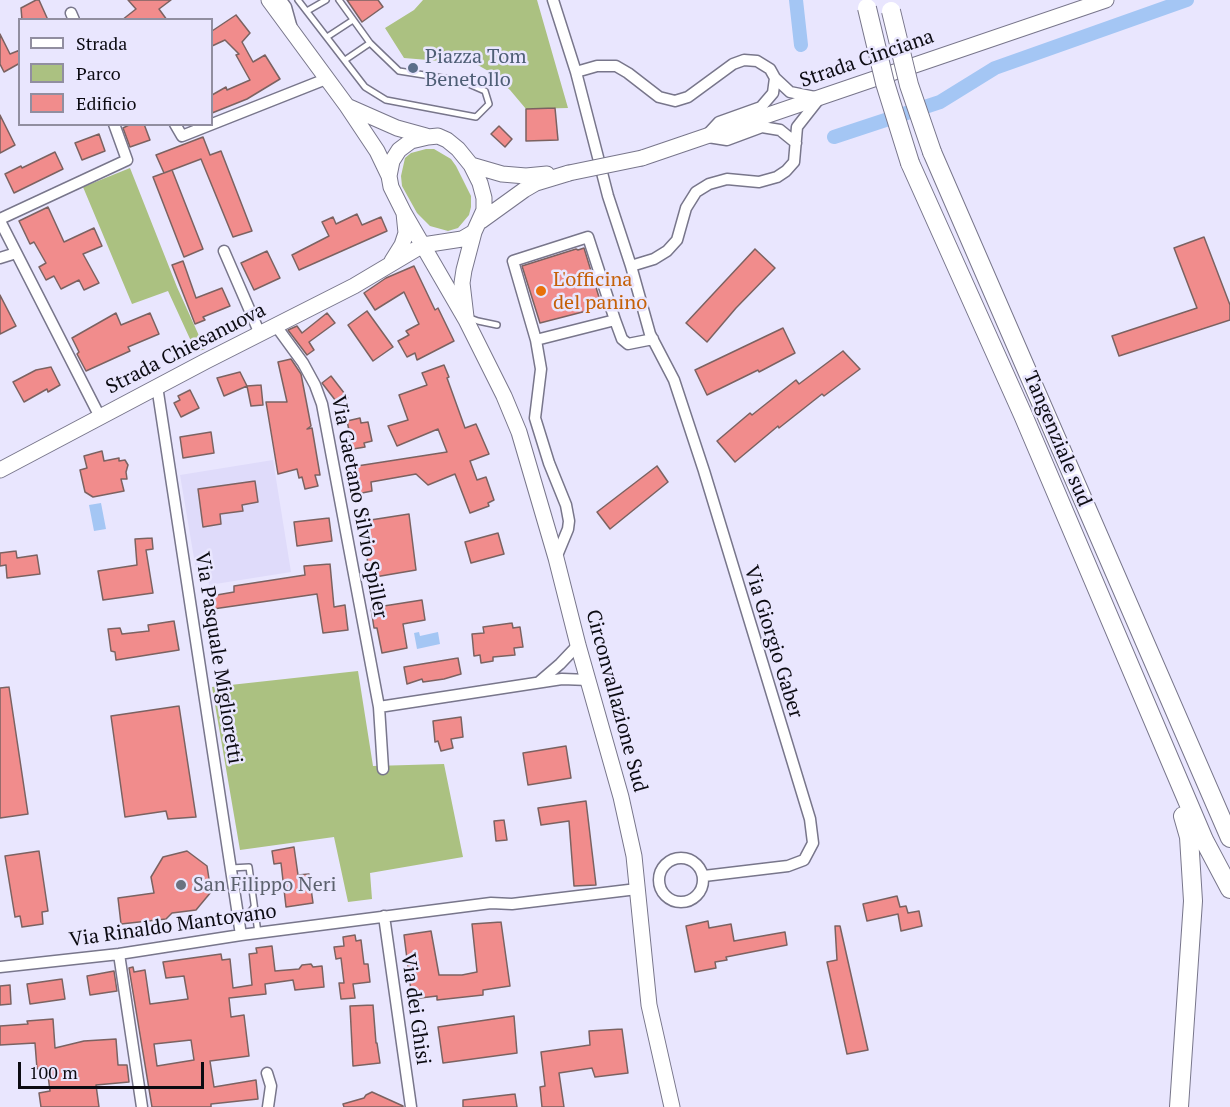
<!DOCTYPE html>
<style>
body{margin:0}
#map{position:relative;width:1230px;height:1107px;overflow:hidden;background:#e9e6fe;font-family:"PT Serif",serif}
canvas{display:block}
.legend{position:absolute;left:18px;top:18px;width:195px;height:108px;box-sizing:border-box;background:#e9e6fe;border:2px solid #918ea0;margin:0;padding:8px 10px;list-style:none;font-size:18px;color:#0c0b12}
.legend li{display:flex;align-items:center;gap:12px;height:30px}
.legend b{width:30px;border:2px solid #918ea0}
.scale{position:absolute;left:18px;top:1062px;width:186px;height:27px;box-sizing:border-box;border:3px solid #0c0b12;border-top:0;padding-left:8px;font-size:18px;line-height:21px;white-space:nowrap;color:#0c0b12;-webkit-text-stroke:4px #e9e6fe;paint-order:stroke}
</style>
<div id="map">
<canvas width="1230" height="1107"></canvas>
<ul class="legend">
<li><b style="height:8px;background:#fff"></b>Strada</li>
<li><b style="height:16px;background:#abc181"></b>Parco</li>
<li><b style="height:16px;background:#f18c8c"></b>Edificio</li>
</ul>
<div class="scale">100 m</div>
</div>
<script>
const c = document.querySelector('canvas').getContext('2d');
c.lineJoin = 'round';
function fillPath(path, color) {
  c.fillStyle = color;
  c.fill(path, 'evenodd');
}
function poly(rows) {
  const path = new Path2D();
  for (const r of rows) {
    if (r.length === 3) {
      path.moveTo(r[0] + r[2], r[1]);
      path.arc(r[0], r[1], r[2], 0, 2 * Math.PI);
      continue;
    }
    path.moveTo(r[0], r[1]);
    for (let i = 2; i < r.length; i += 2) path.lineTo(r[i], r[i + 1]);
  }
  return path;
}
function trace(path, color, width, dash) {
  c.strokeStyle = color;
  c.lineWidth = width;
  c.lineCap = dash ? 'butt' : 'round';
  c.setLineDash(dash || []);
  c.stroke(path);
}
function write(font, color, halo, rows, align = 'center') {
  c.font = font + ' "PT Serif",serif';
  c.lineWidth = 5;
  c.setLineDash([]);
  c.textBaseline = 'middle';
  c.strokeStyle = halo;
  c.fillStyle = color;
  for (const [text, x, y, turn = 0] of rows) {
    c.save();
    c.translate(x, y);
    c.rotate((+turn || 0) * Math.PI / 180);
    c.textAlign = isNaN(turn) ? turn : align;
    if (halo) c.strokeText(text, 0, 0);
    c.fillText(text, 0, 0);
    c.restore();
  }
}
const built = poly([
 [273,460,291,572,209,585,207,569,196,570,180,475]
]);
const green = poly([
 [423,0,537,0,568,108,526,109,510,90,490,72,476,64,404,58,385,28,414,10],
 [426,149,434,149,451,159,456,166,471,196,471,207,469,215,458,228,448,231,430,226,417,213,402,186,401,176,405,158,411,153],
 [130,168,177,287,205,349,196,352,168,291,132,304,83,187],
 [358,671,373,766,444,764,463,857,370,873,372,899,348,902,334,837,240,850,212,687]
]);
const water = poly([
 [101,503,106,529,94,531,89,505],
 [419,632,420,636,438,632,440,644,417,649,414,633]
]);
const canal = poly([
 [796,0,801,45],
 [834,137,940,102,995,68,1187,0]
]);
const building = poly([
 [36,0,39,0,48,20,22,20,21,8,36,0],
 [128,0,171,0,159,9,167,20,122,20,136,9,128,0],
 [347,0,378,0,383,7,362,22,347,0],
 [236,15,250,33,242,42,253,62,265,55,280,79,247,99,212,113,212,95,226,87,227,90,250,80,236,55,239,54,225,40,212,46,212,31,236,15],
 [0,34,10,54,20,50,20,63,4,72,0,64,0,34],
 [555,108,558,140,526,141,526,109,555,108],
 [0,115,15,145,0,153,0,115],
 [131,124,144,124,150,140,130,147,123,128,131,124],
 [499,126,512,139,505,147,491,134,499,126],
 [99,134,105,151,82,160,75,143,99,134],
 [203,137,210,155,221,151,252,231,233,237,201,159,164,173,156,155,203,137],
 [55,152,63,169,14,193,5,174,21,166,22,168,55,152],
 [172,170,203,249,184,257,153,177,172,170],
 [48,207,64,242,94,228,102,246,83,254,99,283,84,290,79,280,61,289,54,276,46,280,39,267,46,263,34,242,30,244,19,221,48,207],
 [357,214,362,225,381,217,387,231,299,270,292,255,329,236,322,222,333,217,336,224,357,214],
 [1204,237,1230,305,1230,320,1119,356,1112,336,1197,308,1174,248,1204,237],
 [584,248,602,307,540,323,522,266,576,249,578,250,584,248],
 [755,249,775,268,736,308,707,342,686,323,755,249],
 [267,251,280,278,254,290,241,263,267,251],
 [183,261,196,298,222,288,230,306,203,317,205,320,195,324,172,265,183,261],
 [414,266,435,310,438,308,454,341,417,360,415,353,407,357,398,341,409,335,406,331,419,324,404,292,375,310,364,293,386,278,414,266],
 [0,295,16,326,0,334,0,295],
 [367,311,393,347,373,361,348,325,367,311],
 [116,313,121,325,150,313,159,334,128,347,130,351,86,371,77,354,79,352,72,338,116,313],
 [327,313,335,323,309,342,314,350,307,355,288,330,297,326,302,333,327,313],
 [783,328,795,353,759,372,758,370,707,395,695,370,783,328],
 [843,351,860,369,824,396,822,394,779,428,778,426,735,462,717,441,750,413,752,415,796,380,799,384,843,351],
 [291,359,301,374,311,426,307,429,312,428,320,475,315,475,318,486,305,489,302,477,299,478,297,469,278,474,266,402,287,402,278,362,291,359],
 [444,365,449,377,447,378,465,428,476,424,489,454,470,461,477,480,486,477,494,500,488,503,489,506,470,513,455,474,428,485,416,474,371,482,372,491,357,494,353,472,357,466,447,452,438,429,397,446,388,426,408,420,399,395,427,385,422,373,444,365],
 [51,367,60,385,48,392,47,389,24,402,13,382,36,370,51,367],
 [240,372,247,386,224,396,217,378,240,372],
 [331,376,348,398,339,405,322,383,331,376],
 [261,385,263,405,251,406,247,386,261,385],
 [190,390,199,408,181,417,174,403,180,400,178,396,190,390],
 [360,418,361,423,368,422,372,441,364,443,365,447,353,449,347,421,360,418],
 [211,432,214,453,183,458,180,437,211,432],
 [102,451,104,461,119,458,119,461,125,460,128,465,126,472,127,479,121,479,124,491,93,497,85,492,80,470,87,468,84,456,102,451],
 [657,466,668,482,610,529,597,512,657,466],
 [255,481,258,502,242,505,243,511,220,514,221,524,203,527,198,489,255,481],
 [409,514,416,570,369,578,367,556,369,556,364,521,409,514],
 [329,518,332,541,297,546,294,522,329,518],
 [498,533,504,554,471,563,465,542,498,533],
 [152,538,153,549,146,550,153,593,103,600,98,571,137,565,135,539,152,538],
 [16,551,17,558,37,555,40,574,7,578,6,565,0,566,0,553,16,551],
 [330,564,334,607,345,605,348,630,323,633,317,594,213,609,211,596,234,592,234,586,305,575,304,566,330,564],
 [422,600,425,620,403,624,407,648,382,653,377,628,374,628,371,608,422,600],
 [174,621,179,650,116,660,115,652,111,651,108,629,120,628,122,634,149,631,148,625,174,621],
 [512,623,513,628,520,627,523,647,514,648,515,655,493,657,493,661,481,663,480,655,474,656,472,634,484,633,483,627,512,623],
 [458,658,461,674,444,679,423,682,422,679,407,684,404,667,458,658],
 [9,687,28,814,0,818,0,688,9,687],
 [179,706,196,817,168,819,166,811,125,817,111,716,179,706],
 [461,717,463,737,451,739,453,748,441,751,438,741,435,742,433,721,461,717],
 [566,746,571,778,528,785,523,753,566,746],
 [586,801,596,885,574,886,569,821,541,825,538,808,586,801],
 [504,820,507,840,496,841,494,821,504,820],
 [294,847,298,875,309,874,313,903,286,907,281,863,274,864,272,851,294,847],
 [39,851,48,911,42,912,43,924,22,927,20,916,15,917,5,856,39,851],
 [187,851,207,866,211,892,196,910,172,913,166,919,121,924,118,898,154,893,151,877,163,857,187,851],
 [897,896,900,907,906,906,908,913,919,911,922,926,901,931,898,914,867,921,863,904,897,896],
 [708,921,709,928,731,924,734,941,785,932,787,945,726,957,727,960,715,962,716,968,695,972,686,926,708,921],
 [501,922,510,986,483,990,483,995,437,1000,437,996,412,999,404,935,431,931,439,975,462,975,477,972,472,924,501,922],
 [835,926,840,926,868,1050,847,1054,827,962,837,960,835,926],
 [355,935,356,941,361,940,364,964,368,964,370,982,353,984,355,998,341,999,339,983,344,983,341,958,336,959,334,947,344,946,343,937,355,935],
 [272,946,275,971,299,969,302,965,311,964,313,967,322,966,324,987,295,990,293,980,265,984,266,994,229,998,231,1017,244,1015,249,1056,210,1061,214,1087,256,1080,258,1099,211,1104,211,1107,152,1107,129,968,133,967,134,972,145,970,150,1004,188,999,184,976,166,978,163,962,221,954,222,960,230,959,233,988,252,985,249,954,257,953,256,948,272,946],
 [191,1040,194,1060,157,1066,154,1044,191,1040],
 [114,971,117,991,90,995,87,976,114,971],
 [62,979,65,999,30,1004,27,984,62,979],
 [10,985,11,1004,0,1005,0,986,10,985],
 [373,1005,376,1043,377,1043,380,1063,353,1066,350,1006,373,1005],
 [514,1016,517,1053,443,1063,438,1027,514,1016],
 [53,1019,55,1048,84,1041,116,1039,118,1065,127,1065,129,1082,96,1085,99,1107,41,1107,39,1093,50,1091,47,1068,37,1069,35,1043,0,1045,0,1026,28,1024,27,1021,53,1019],
 [622,1029,628,1073,595,1077,592,1068,559,1073,564,1107,542,1107,540,1087,545,1086,541,1052,590,1045,589,1031,622,1029],
 [372,1092,403,1106,403,1107,344,1107,343,1104,364,1098,366,1095,372,1092],
 [515,1094,517,1107,463,1107,463,1100,515,1094]
]);
const service = poly([
 [298,0,365,87,386,100,476,117,489,104,485,91,462,81,399,71,370,43,339,0],
 [307,11,326,0],
 [327,37,353,20],
 [345,60,370,43],
 [470,318,478,321,497,325],
 [231,868,249,867,258,933],
 [239,913,247,916,254,907]
]);
const minor = poly([
 [281,0,286,7,291,25],
 [553,0,576,72,608,196,631,266,650,334,674,380,704,471,810,819,813,843,804,860,788,866,704,876],
 [71,13,74,20],
 [576,72,597,66,616,66,628,73,659,97,675,101,688,97,733,64,744,60,757,61,770,69,775,78,790,92,815,97],
 [175,124,182,136,326,79],
 [707,135,719,122,761,107,773,93,775,78],
 [708,137,727,140,762,127,780,130,796,143],
 [0,219,127,160,114,124],
 [0,221,100,417],
 [224,251,260,334],
 [0,258,16,253],
 [631,266,654,259,667,251,677,240,686,208,696,192,709,184,727,179,759,182,777,177,786,171,794,162,797,127,819,99],
 [276,326,303,363,315,385,322,404,379,707,383,769],
 [536,340,615,320,622,339,628,344,653,339],
 [157,386,241,935],
 [556,558,568,529,569,521,566,505,549,463,535,418,541,369,536,340,513,261,588,237,615,320],
 [539,682,560,664,578,645],
 [379,707,562,679,589,680],
 [681,880,22],
 [384,916,411,1107],
 [119,954,142,1107],
 [0,967,119,954,241,935,491,903,512,904,637,889],
 [267,1073,271,1086,268,1107]
]);
const secondary = poly([
 [269,0,347,106,377,151,389,176,391,187,404,213,406,233,402,245,392,261],
 [347,106,397,128,426,136],
 [642,158,1106,0],
 [471,165,502,174,526,176,547,174],
 [389,176,392,161,399,150,411,141,428,137,438,136,447,140,458,149,471,165,480,183,484,198,484,210,474,232,464,270,462,283,466,317],
 [404,213,466,320,504,396,519,432,556,558,578,645,621,797,634,856,649,1005,672,1107],
 [481,221,524,190,536,183,569,173],
 [0,470,206,361,354,286,423,245,462,239,474,232]
]);
const trunk = poly([
 [932,152,1230,838],
 [910,163,1023,415,1204,840,1230,889],
 [1179,1107,1193,901,1189,837,1183,816]
]);
const secondaryBridge = poly([
 [569,173,642,158]
]);
const trunkBridge = poly([
 [867,8,885,83,910,163],
 [891,11,909,85,932,152]
]);
const markers = [
 [413,68,6,"#5c6f8a"],
 [541,291,6,"#e8710a"],
 [181,885,6,"#6b7280"]
];
const serviceNames = [
 ["Piazza Tom",425,57],
 ["Benetollo",425,80]
];
const streetNames = [
 ["Strada Cinciana",867,59,-19],
 ["Strada Chiesanuova",186,349,-27],
 ["Tangenziale sud",1057,439,67],
 ["Via Gaetano Silvio Spiller",359,507,79],
 ["Via Giorgio Gaber",773,642,73],
 ["Via Pasquale Miglioretti",218,658,81],
 ["Circonvallazione Sud",616,701,75],
 ["Via Rinaldo Mantovano",173,926,-8],
 ["Via dei Ghisi",415,1009,82]
];
const foodNames = [
 ["L'officina",553,280],
 ["del panino",553,303]
];
const worshipNames = [
 ["San Filippo Neri",193,885]
];
fillPath(built, '#dfdbfa');
fillPath(green, '#abc181');
fillPath(water, '#a4c6f4');
trace(canal, '#a4c6f4', 14);
fillPath(building, '#f18c8c');
trace(building, '#7b6261', 1.5);
trace(service, '#78768b', 8);
trace(minor, '#78768b', 13);
trace(secondary, '#78768b', 17);
trace(trunk, '#78768b', 20);
trace(service, '#fff', 5);
trace(minor, '#fff', 10);
trace(secondary, '#fff', 15);
trace(trunk, '#fff', 18);
trace(secondaryBridge, '#78768b', 17, []);
trace(trunkBridge, '#78768b', 20, []);
trace(secondaryBridge, '#fff', 15);
trace(trunkBridge, '#fff', 18);
for (const [x, y, r, color] of markers) {
  const dot = new Path2D();
  dot.arc(x, y, r, 0, 2 * Math.PI);
  c.fillStyle = color;
  c.fill(dot);
  trace(dot, '#e9e6fe', 2);
}
write('20px', '#4e5e75', '#e9e6fe', serviceNames, 'left');
write('20px', '#0c0b12', '#e9e6fe', streetNames);
write('20px', '#c56008', '#e9e6fe', foodNames, 'left');
write('20px', '#5b616d', '#e9e6fe', worshipNames, 'left');
</script>
